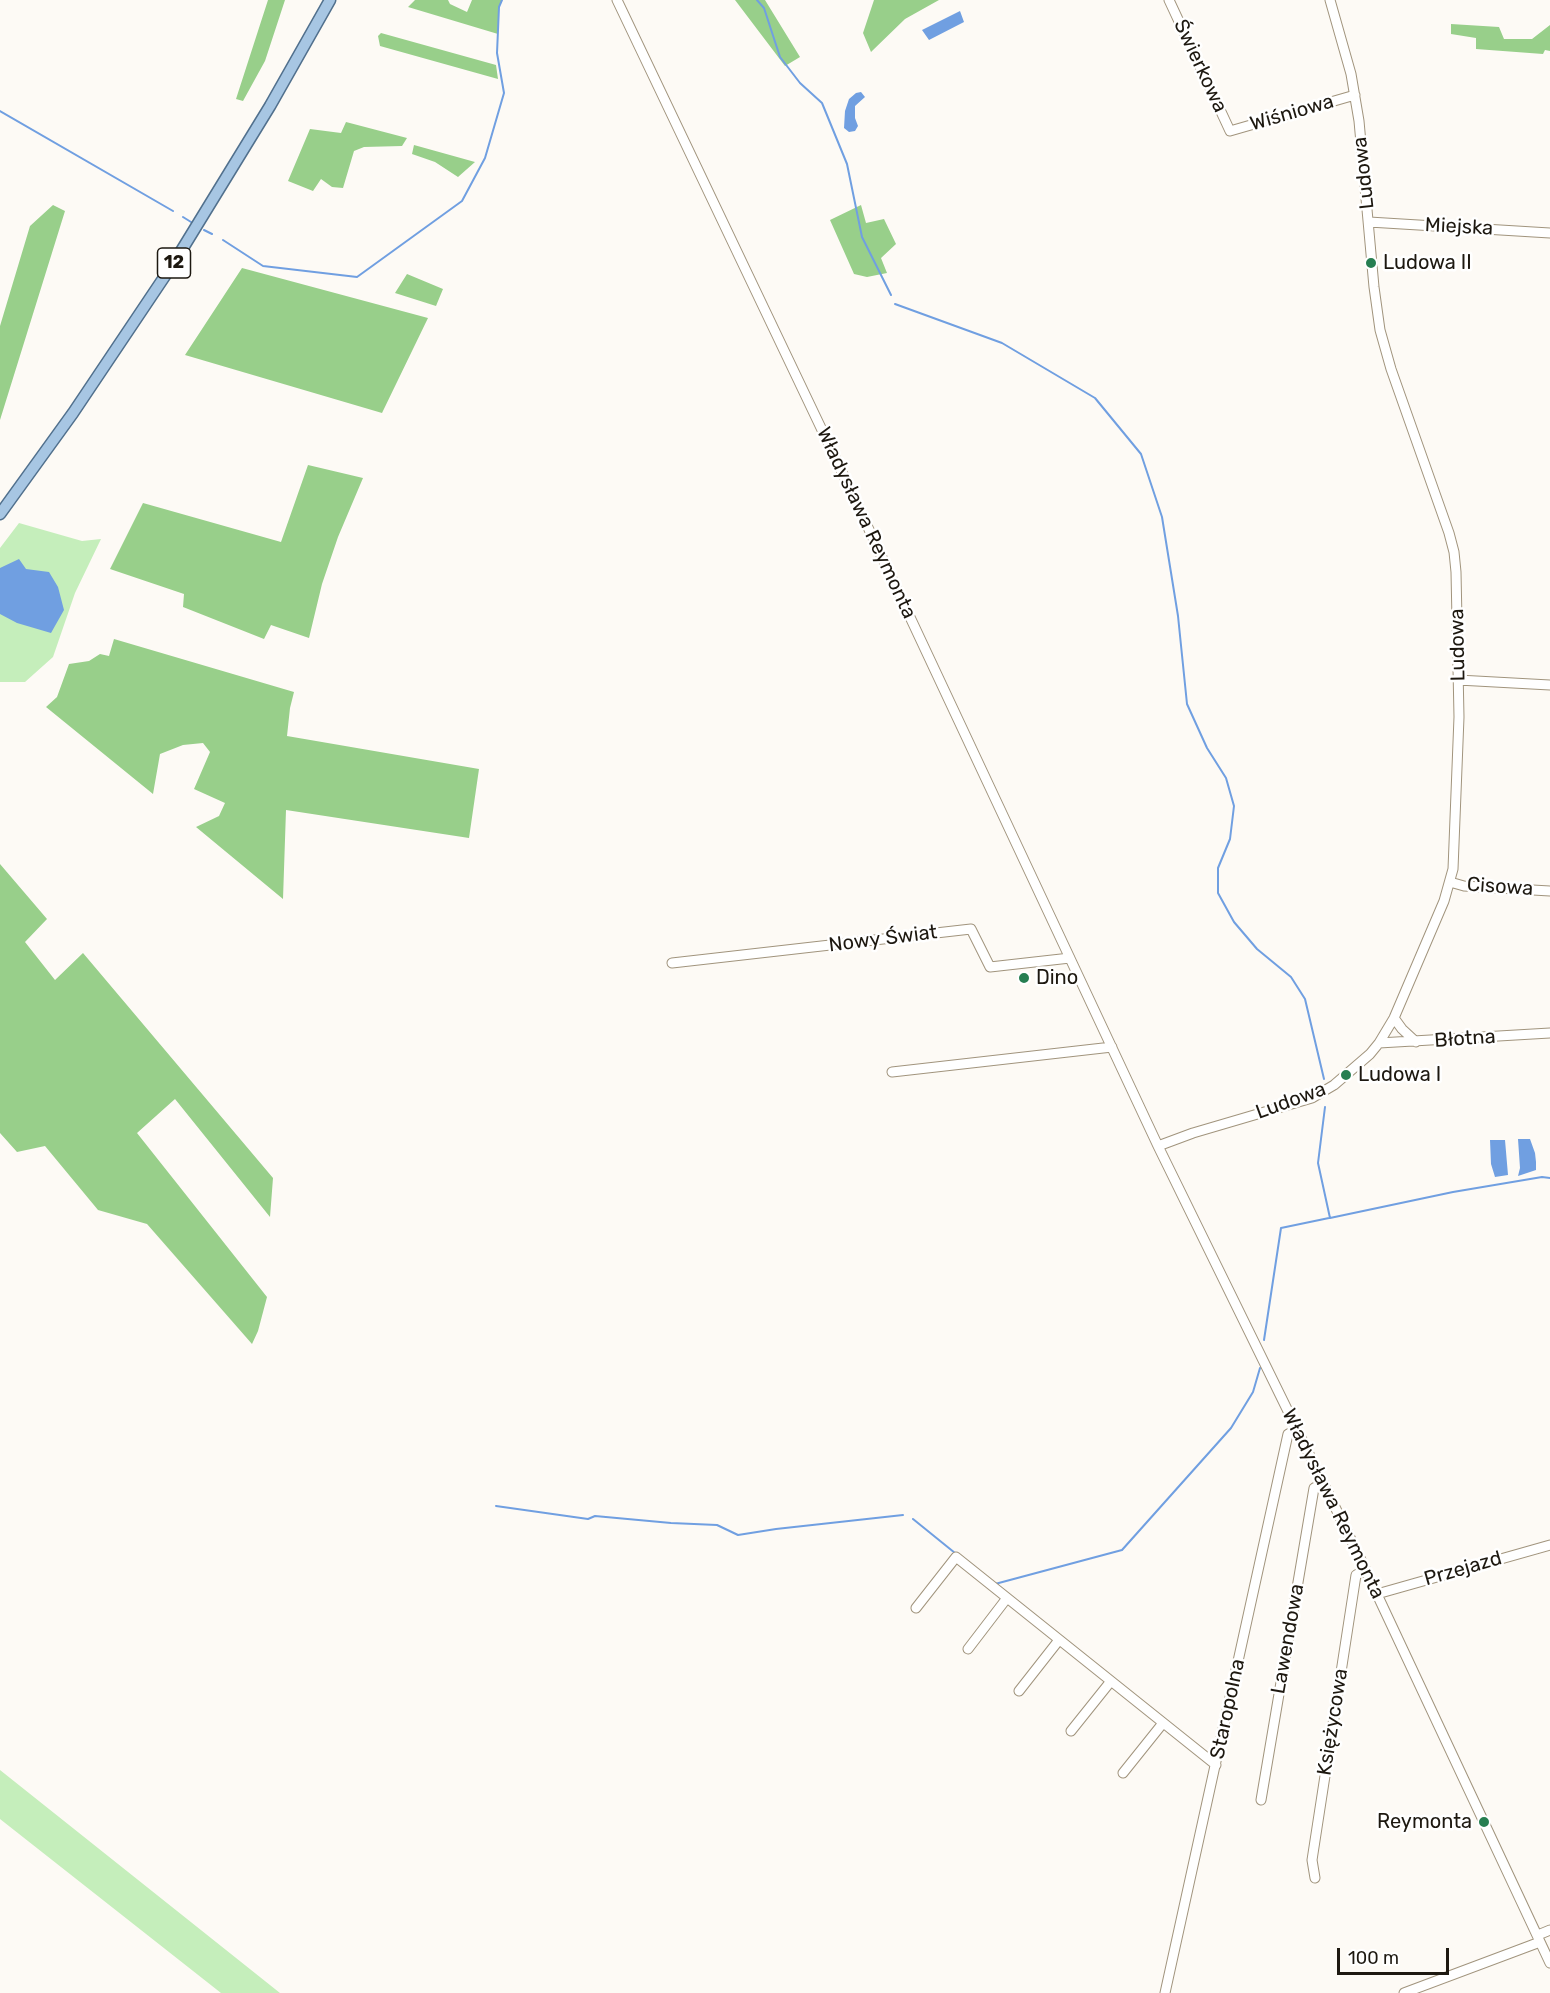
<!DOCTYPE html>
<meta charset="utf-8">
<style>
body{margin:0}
#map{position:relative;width:1550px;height:1993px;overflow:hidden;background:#fdfaf5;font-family:Rubik,sans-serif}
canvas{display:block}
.scale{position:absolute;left:1337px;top:1948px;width:112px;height:27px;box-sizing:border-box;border:3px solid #1d1810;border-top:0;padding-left:8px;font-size:18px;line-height:21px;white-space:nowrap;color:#1d1810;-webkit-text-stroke:4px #fff;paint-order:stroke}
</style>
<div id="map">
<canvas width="1550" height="1993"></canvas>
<div class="scale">100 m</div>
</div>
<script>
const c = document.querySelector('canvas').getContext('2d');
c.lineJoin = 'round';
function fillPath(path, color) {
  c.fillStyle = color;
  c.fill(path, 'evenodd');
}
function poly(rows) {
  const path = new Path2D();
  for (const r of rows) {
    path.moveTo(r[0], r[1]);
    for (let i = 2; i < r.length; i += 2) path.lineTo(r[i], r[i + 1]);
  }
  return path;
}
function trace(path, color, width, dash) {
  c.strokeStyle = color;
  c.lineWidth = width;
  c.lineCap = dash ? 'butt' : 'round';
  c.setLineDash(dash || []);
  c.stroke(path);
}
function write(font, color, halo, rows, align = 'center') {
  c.font = font + ' Rubik,sans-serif';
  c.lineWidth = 5;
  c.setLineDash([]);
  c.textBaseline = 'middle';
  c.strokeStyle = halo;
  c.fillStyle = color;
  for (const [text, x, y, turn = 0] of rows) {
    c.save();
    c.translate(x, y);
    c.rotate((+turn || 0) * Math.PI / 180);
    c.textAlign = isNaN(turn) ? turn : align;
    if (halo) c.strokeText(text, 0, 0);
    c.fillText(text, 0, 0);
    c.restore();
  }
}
const green = poly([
 [19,523,82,541,101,539,75,593,53,657,25,682,0,682,0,548],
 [0,1770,280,1993,221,1993,0,1819]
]);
const forest = poly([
 [268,0,285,0,265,61,243,101,236,99],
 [415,0,448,0,450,4,467,12,472,0,502,0,499,7,498,34,408,7],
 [735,0,765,0,800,57,785,66],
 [874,0,939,0,905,19,871,52,863,33],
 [1451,24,1499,27,1504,39,1532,39,1550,25,1550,51,1545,50,1543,54,1476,49,1476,38,1451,34],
 [381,33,496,65,498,79,380,46,378,36],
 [346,122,407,138,402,146,364,147,354,151,343,188,332,187,321,179,313,191,288,181,310,129,341,133],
 [414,145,475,162,458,177,435,162,412,154],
 [53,205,65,211,0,420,0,326,30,226],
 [861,205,866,223,884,219,896,244,881,258,887,273,867,277,854,274,830,220],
 [242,268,428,318,382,413,185,355],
 [407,274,443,289,436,306,395,293],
 [308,465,363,478,338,537,322,584,309,638,271,625,264,639,183,607,184,594,110,569,143,503,281,542],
 [114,639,294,692,290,708,287,736,479,769,469,838,286,810,283,899,196,827,219,816,225,803,194,789,210,752,203,743,183,745,160,754,153,794,46,707,57,697,69,664,89,661,100,654,109,656],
 [0,864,47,919,25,942,55,980,83,953,273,1178,270,1217,175,1099,137,1133,267,1297,258,1331,252,1344,147,1224,98,1210,45,1146,17,1152,0,1133]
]);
const water = poly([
 [960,11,964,22,929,40,922,30],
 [861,92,865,97,855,106,855,118,858,126,855,131,849,132,844,128,845,111,849,99,856,93],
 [19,559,26,569,49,572,58,587,64,610,51,633,17,623,0,614,0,568],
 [1518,1139,1530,1139,1535,1153,1536,1162,1536,1170,1518,1176,1520,1168],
 [1490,1140,1505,1140,1508,1175,1495,1177,1491,1164]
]);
const stream = poly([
 [757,0,764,8,780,57,800,83,822,103,847,164,862,237,891,295],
 [0,111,173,211],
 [183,217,191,222],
 [204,230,212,234],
 [223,240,263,266,357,277,462,201,485,158,504,93,497,53,499,7,502,0],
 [895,304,1002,343,1095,398,1141,454,1162,517,1178,616,1187,704,1207,748,1226,778,1234,806,1230,839,1218,868,1218,893,1234,922,1257,949,1291,977,1305,999,1324,1079],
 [1325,1107,1318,1163,1330,1218,1453,1192,1542,1177,1550,1178],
 [1264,1340,1281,1228,1329,1218],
 [496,1506,588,1519,595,1516,671,1523,717,1525,738,1535,776,1529,903,1515],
 [913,1519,955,1553],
 [995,1584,1122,1550,1231,1428,1253,1392,1260,1368]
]);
const minor = poly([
 [617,0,842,472,1158,1146,1360,1558,1550,1963],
 [1169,0,1230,131,1355,95],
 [1369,222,1550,233],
 [1458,680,1550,685],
 [1450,882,1464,886,1550,891],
 [672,963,971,929,990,967,1070,958],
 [1394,1018,1402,1029,1416,1042],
 [1379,1043,1550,1033],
 [892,1072,1112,1047],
 [1158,1146,1193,1133,1312,1098,1334,1085,1370,1054,1379,1043,1394,1018,1444,901,1453,869,1459,717,1456,572,1454,552,1449,533,1391,369,1380,330,1374,287,1359,121,1351,74,1330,0],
 [1377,1594,1550,1545],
 [916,1608,956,1557,1216,1765],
 [968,1649,1007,1598],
 [1019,1691,1059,1640],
 [1071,1731,1111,1681],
 [1123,1773,1163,1723],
 [1261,1800,1314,1488,1322,1484],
 [1315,1878,1312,1860,1356,1575,1365,1570],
 [1538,1935,1550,1930],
 [1165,1993,1288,1434,1297,1430],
 [1404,1993,1540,1942]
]);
const major = poly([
 [0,514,73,413,175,261,270,106,330,0]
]);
const markers = [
 [1371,263,6,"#267e51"],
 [1024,978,6,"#267e51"],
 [1346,1075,6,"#267e51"],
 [1484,1822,6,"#267e51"]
];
const shields = [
 [174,263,33]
];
const shieldNames = [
 ["12",174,263]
];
const streetNames = [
 ["Świerkowa",1200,66,65],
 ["Wiśniowa",1292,113,-16],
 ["Ludowa",1364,173,-96],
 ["Miejska",1459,227,3],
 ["Władysława Reymonta",866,523,65],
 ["Ludowa",1458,645,-91],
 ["Cisowa",1500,887,4],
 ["Nowy Świat",883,939,-7],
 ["Błotna",1465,1039,-4],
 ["Ludowa",1291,1101,-20],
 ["Władysława Reymonta",1333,1504,64],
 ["Przejazd",1463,1569,-16],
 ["Lawendowa",1288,1639,-80],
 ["Staropolna",1228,1709,-78],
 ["Księżycowa",1333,1722,-81]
];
const poiNames = [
 ["Ludowa II",1383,263],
 ["Dino",1036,978],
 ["Ludowa I",1358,1075],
 ["Reymonta",1472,1822,"right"]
];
fillPath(green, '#c5eebb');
fillPath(forest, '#98cf8a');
fillPath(water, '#709fe1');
trace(stream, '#709fe1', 2);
trace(minor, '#a1947d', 11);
trace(major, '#51708d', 13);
trace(minor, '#fff', 9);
trace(major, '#a7c6e3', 10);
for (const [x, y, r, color] of markers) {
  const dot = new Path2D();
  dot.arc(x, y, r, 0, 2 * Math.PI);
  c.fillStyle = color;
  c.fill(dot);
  trace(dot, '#fff', 2);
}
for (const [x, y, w] of shields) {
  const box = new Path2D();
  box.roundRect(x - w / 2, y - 15, w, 30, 4.5);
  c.fillStyle = '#fff';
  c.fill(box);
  trace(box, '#1d1810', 1.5);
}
write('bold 18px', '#1d1810', null, shieldNames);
write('20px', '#1d1810', '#fff', streetNames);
write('20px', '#1d1810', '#fff', poiNames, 'left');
</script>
